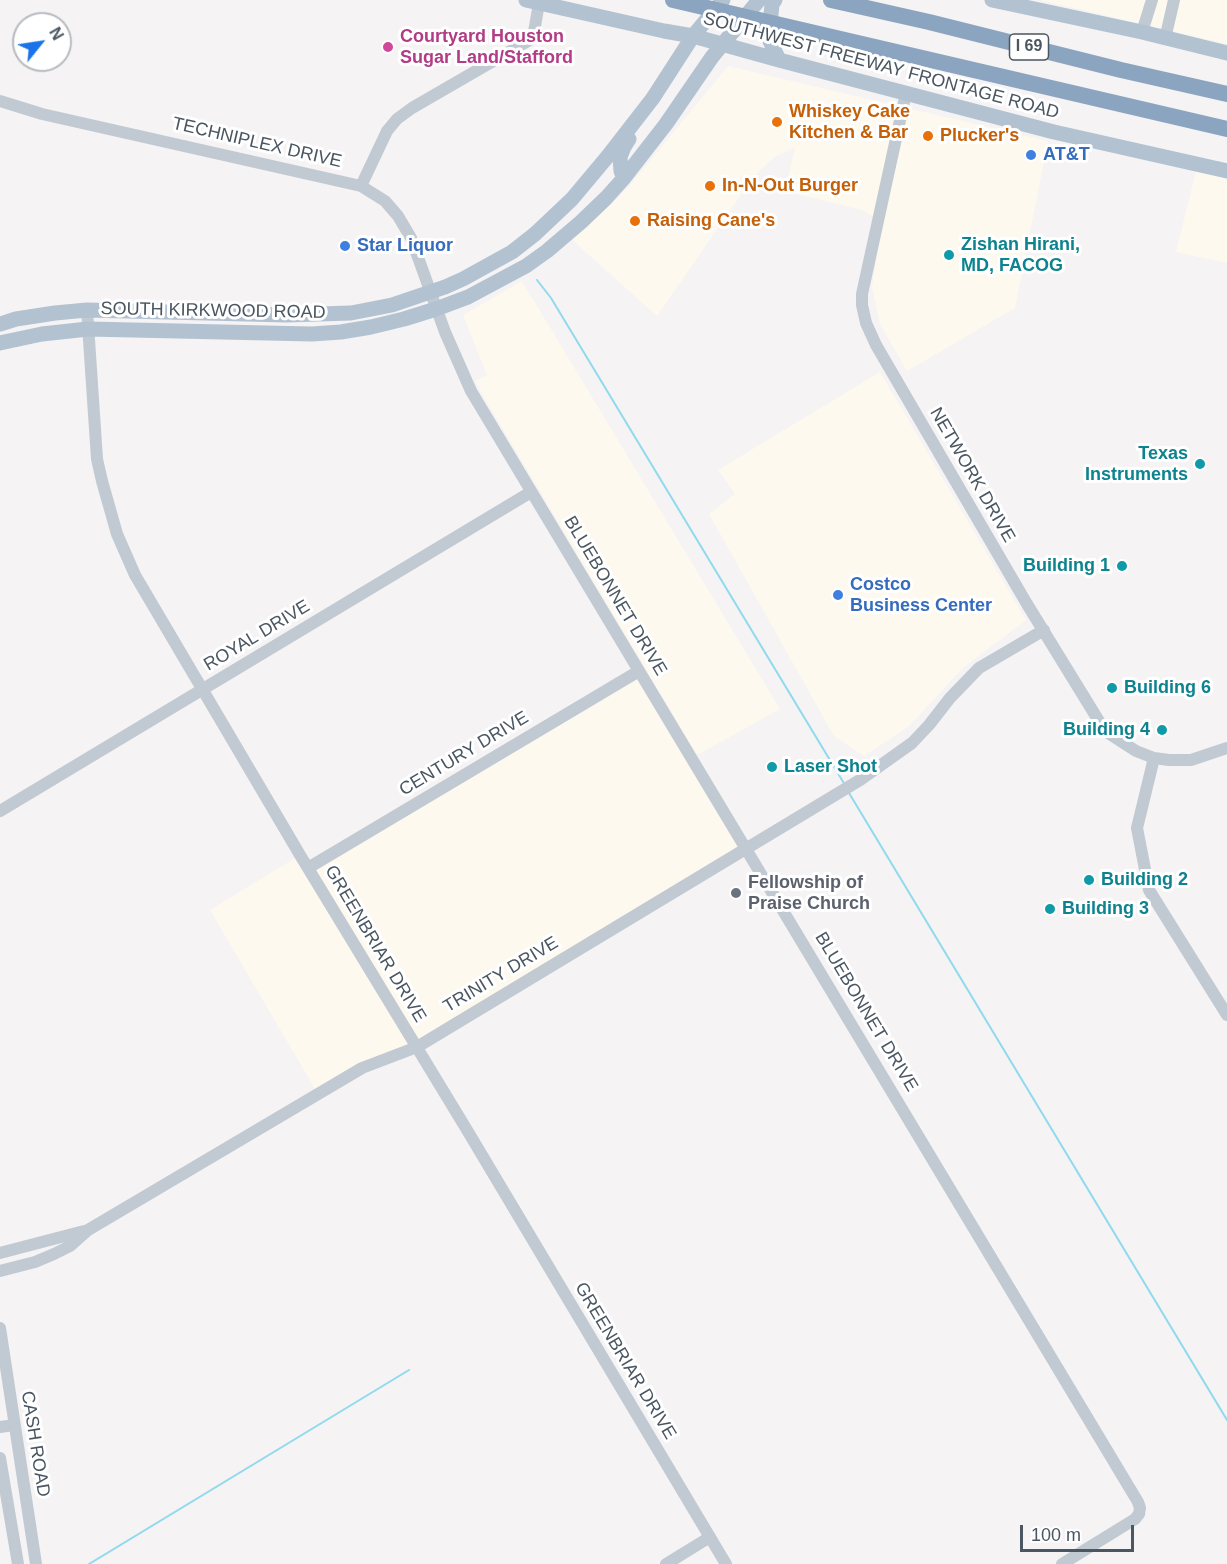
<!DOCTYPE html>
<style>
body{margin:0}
#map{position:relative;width:1227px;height:1564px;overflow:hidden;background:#f5f3f3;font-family:Helvetica,sans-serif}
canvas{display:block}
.north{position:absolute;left:12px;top:12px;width:60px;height:60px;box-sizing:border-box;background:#fff;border:2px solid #b7bbc0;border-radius:50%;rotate:60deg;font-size:16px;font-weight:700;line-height:24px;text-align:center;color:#4a5661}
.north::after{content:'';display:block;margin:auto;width:21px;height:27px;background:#1a73e8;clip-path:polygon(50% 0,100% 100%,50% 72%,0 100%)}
.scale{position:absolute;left:1020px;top:1525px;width:114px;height:27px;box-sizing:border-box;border:3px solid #4a5661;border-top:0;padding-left:8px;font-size:18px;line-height:21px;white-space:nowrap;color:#4a5661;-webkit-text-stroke:4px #fff;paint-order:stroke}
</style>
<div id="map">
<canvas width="1227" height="1564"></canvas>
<div class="north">N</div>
<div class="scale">100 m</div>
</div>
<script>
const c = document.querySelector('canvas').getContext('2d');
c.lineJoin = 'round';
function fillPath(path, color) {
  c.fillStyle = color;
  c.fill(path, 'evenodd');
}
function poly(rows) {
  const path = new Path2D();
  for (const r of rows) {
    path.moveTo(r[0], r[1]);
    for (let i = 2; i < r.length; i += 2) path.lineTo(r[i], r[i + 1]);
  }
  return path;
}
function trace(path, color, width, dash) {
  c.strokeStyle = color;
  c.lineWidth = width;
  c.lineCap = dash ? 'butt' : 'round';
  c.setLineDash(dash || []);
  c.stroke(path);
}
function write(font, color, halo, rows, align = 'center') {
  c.font = font + ' Helvetica,sans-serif';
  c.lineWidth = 6;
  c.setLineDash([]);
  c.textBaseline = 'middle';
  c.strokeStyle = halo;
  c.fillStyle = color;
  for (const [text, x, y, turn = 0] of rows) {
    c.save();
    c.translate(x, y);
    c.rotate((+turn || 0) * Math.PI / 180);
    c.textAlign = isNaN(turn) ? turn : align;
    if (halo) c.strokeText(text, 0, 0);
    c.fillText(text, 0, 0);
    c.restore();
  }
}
const commercial = poly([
 [1040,0,1227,0,1227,44],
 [728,66,1048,141,1015,308,907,371,880,324,872,287,882,222,862,210,785,191,795,147,775,157,754,176,657,316,570,238,599,216,626,190],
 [1197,167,1227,175,1227,263,1176,252],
 [522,281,780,709,697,755,485,399,475,381,487,375,463,315],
 [880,372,1026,620,964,667,908,727,864,756,834,736,709,514,735,494,718,470],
 [639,671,746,850,417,1047,318,1094,210,910,300,855,308,868]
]);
const stream = poly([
 [537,280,551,298,845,785],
 [849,793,1227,1420],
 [89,1564,409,1370]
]);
const minor = poly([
 [1142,32,1152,0],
 [1165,39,1174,0],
 [906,93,862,294,862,305,866,323,876,345,1027,604,1105,731,1136,751,1154,758,1169,760,1191,760,1227,748],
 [0,101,42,114,361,186,385,201,398,216,411,238,445,332,471,391,1138,1502,1140,1508,1139,1514,1135,1519,1062,1564],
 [361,186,387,131,397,119,412,108,533,38,539,3],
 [87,310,97,459,102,481,117,534,135,575,300,855,467,1130,726,1564],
 [1154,758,1137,828,1149,890,1227,1015],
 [0,811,531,492],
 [308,868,639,671],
 [0,1253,84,1231],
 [0,1271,35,1262,54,1254,70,1246,88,1230,362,1068,417,1047,860,780,912,743,929,725,950,698,979,668,1044,630],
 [0,1328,36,1564],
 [0,1427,14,1425],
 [0,1458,18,1564],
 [666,1564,710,1537]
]);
const major = poly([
 [526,0,664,31,693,36,779,60,1054,132,1227,171],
 [775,0,772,4,769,36,770,41,779,60],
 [992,0,1142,32,1227,53],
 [624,178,621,171,620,157,624,147,629,139],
 [0,324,16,319,55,313,87,310,286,315,351,313,392,305,445,287,463,279,512,252,535,234,572,199,608,156,653,98,693,36,723,0],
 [0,343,42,334,88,329,312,334,341,332,371,327,404,319,436,309,468,297,526,266,547,251,581,222,606,198,624,178,666,124,712,57,759,0]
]);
const highway = poly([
 [673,0,1227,129],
 [831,0,929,22,1121,70,1227,94]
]);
const markers = [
 [388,47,6,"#d1479c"],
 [777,122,6,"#e8710a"],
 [928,136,6,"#e8710a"],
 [1031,155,6,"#3f7fe0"],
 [710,186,6,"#e8710a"],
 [635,221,6,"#e8710a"],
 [345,246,6,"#3f7fe0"],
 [949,255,6,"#0f9aa8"],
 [1200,464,6,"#0f9aa8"],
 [1122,566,6,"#0f9aa8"],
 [838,595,6,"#3f7fe0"],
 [1112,688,6,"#0f9aa8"],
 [1162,730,6,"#0f9aa8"],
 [772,767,6,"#0f9aa8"],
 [1089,880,6,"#0f9aa8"],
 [736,893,6,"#6b7280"],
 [1050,909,6,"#0f9aa8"]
];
const shields = [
 [1029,47,39]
];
const shieldNames = [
 ["I 69",1029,47]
];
const hotelNames = [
 ["Courtyard Houston",400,37],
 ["Sugar Land/Stafford",400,58]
];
const streetNames = [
 ["SOUTHWEST FREEWAY FRONTAGE ROAD",881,66,15],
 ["TECHNIPLEX DRIVE",257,143,13],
 ["SOUTH KIRKWOOD ROAD",213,311,1],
 ["NETWORK DRIVE",972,475,60],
 ["BLUEBONNET DRIVE",615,596,59],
 ["ROYAL DRIVE",257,636,-31],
 ["CENTURY DRIVE",464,754,-31],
 ["GREENBRIAR DRIVE",375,944,59],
 ["TRINITY DRIVE",501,975,-31],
 ["BLUEBONNET DRIVE",866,1012,59],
 ["GREENBRIAR DRIVE",625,1361,59],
 ["CASH ROAD",35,1444,81]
];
const foodNames = [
 ["Whiskey Cake",789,112],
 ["Kitchen & Bar",789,133],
 ["Plucker's",940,136],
 ["In-N-Out Burger",722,186],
 ["Raising Cane's",647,221]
];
const shopNames = [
 ["AT&T",1043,155],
 ["Star Liquor",357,246],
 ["Costco",850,585],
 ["Business Center",850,606]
];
const cultureNames = [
 ["Zishan Hirani,",961,245],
 ["MD, FACOG",961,266],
 ["Texas",1188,454,"right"],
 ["Instruments",1188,475,"right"],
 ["Building 1",1110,566,"right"],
 ["Building 6",1124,688],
 ["Building 4",1150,730,"right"],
 ["Laser Shot",784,767],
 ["Building 2",1101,880],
 ["Building 3",1062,909]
];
const worshipNames = [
 ["Fellowship of",748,883],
 ["Praise Church",748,904]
];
fillPath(commercial, '#fdf9ef');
trace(stream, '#90daee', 2);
trace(minor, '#c1cad2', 12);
trace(major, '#b3c2d1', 15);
trace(highway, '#8ba5c1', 16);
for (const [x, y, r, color] of markers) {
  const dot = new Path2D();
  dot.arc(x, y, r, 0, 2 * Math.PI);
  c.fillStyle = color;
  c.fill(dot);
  trace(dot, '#fff', 2);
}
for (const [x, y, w] of shields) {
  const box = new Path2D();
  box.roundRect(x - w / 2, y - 13, w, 26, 4.5);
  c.fillStyle = '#fff';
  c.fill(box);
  trace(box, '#4a5661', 1.5);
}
write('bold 16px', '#4a5661', null, shieldNames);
write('bold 18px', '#b23c85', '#fff', hotelNames, 'left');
write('18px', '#4a5661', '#fff', streetNames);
write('bold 18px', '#c56008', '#fff', foodNames, 'left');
write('bold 18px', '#366cbe', '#fff', shopNames, 'left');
write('bold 18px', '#0d838f', '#fff', cultureNames, 'left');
write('bold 18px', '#5b616d', '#fff', worshipNames, 'left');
</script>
